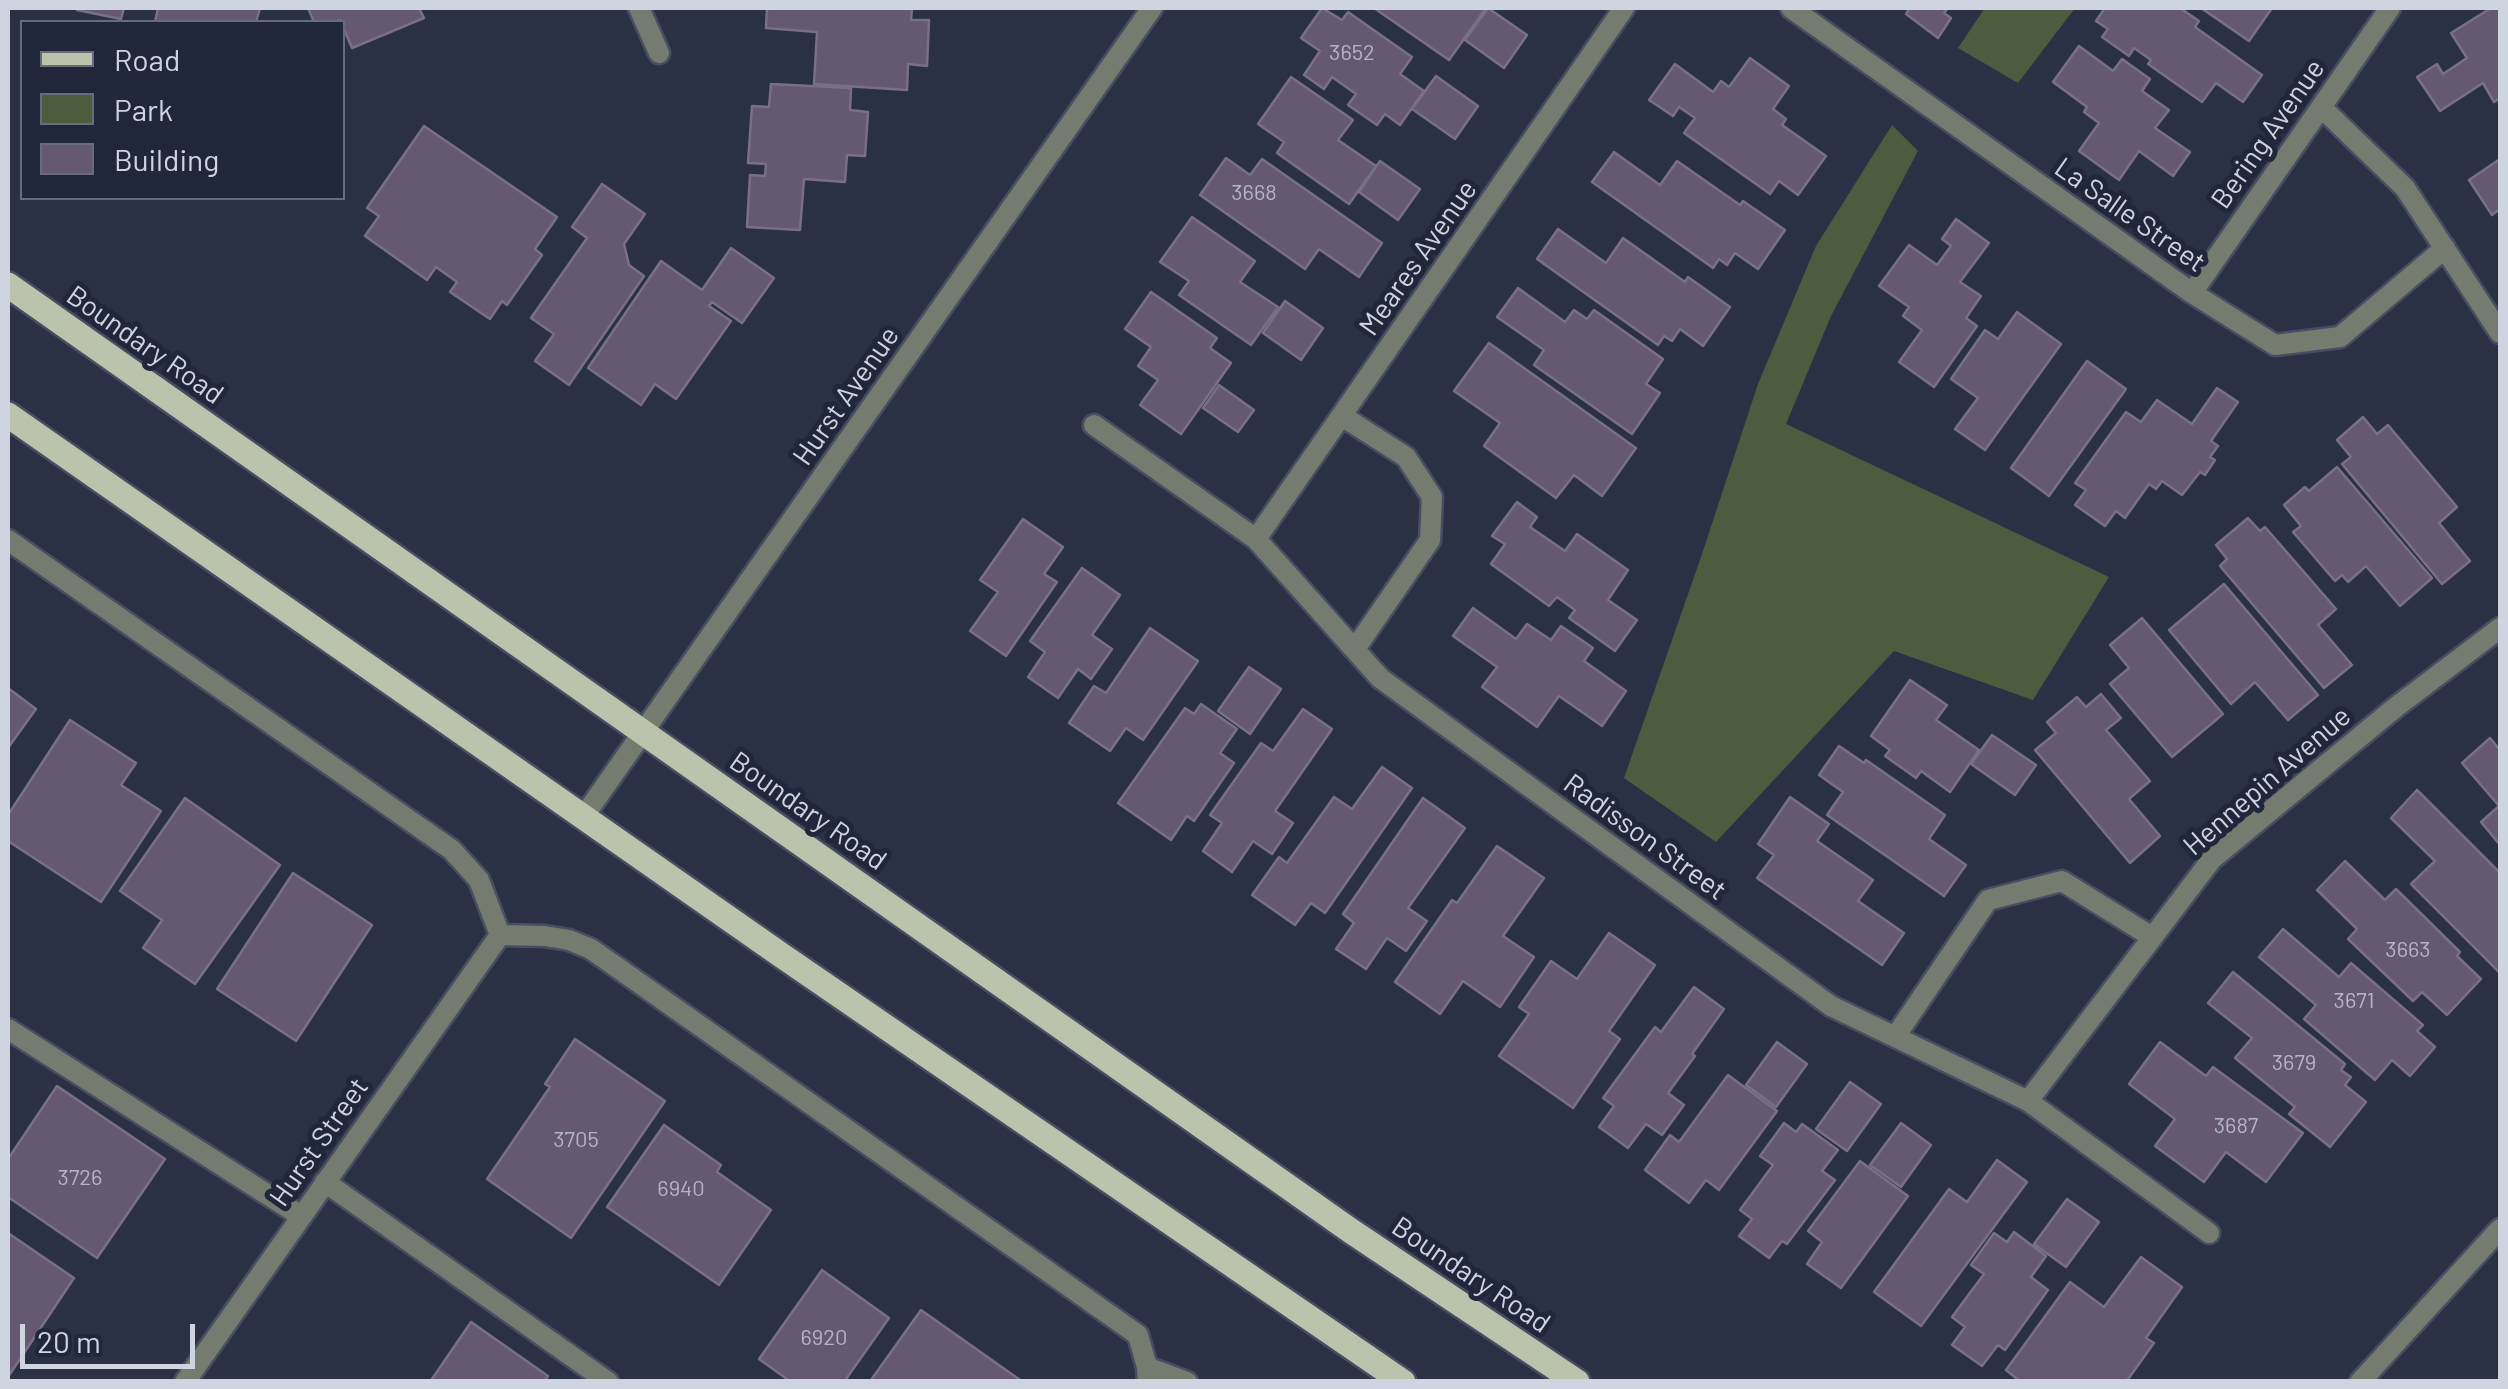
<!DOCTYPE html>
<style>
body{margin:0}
#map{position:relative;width:2508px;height:1389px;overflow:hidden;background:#2a3145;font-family:Barlow,sans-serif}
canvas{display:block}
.frame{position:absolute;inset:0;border:10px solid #cfd4e1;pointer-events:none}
.legend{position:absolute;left:20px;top:20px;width:325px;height:180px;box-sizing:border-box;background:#20273a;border:2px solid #666c7d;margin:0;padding:12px 18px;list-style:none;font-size:30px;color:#cfd4e1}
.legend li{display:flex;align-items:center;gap:20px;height:50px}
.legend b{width:50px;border:2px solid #666c7d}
.scale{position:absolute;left:20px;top:1324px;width:175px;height:45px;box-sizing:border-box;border:5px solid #cfd4e1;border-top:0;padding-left:12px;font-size:30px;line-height:35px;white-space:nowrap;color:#cfd4e1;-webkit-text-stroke:8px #20273a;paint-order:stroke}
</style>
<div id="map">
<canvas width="2508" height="1389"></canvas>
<div class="frame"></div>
<ul class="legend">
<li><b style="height:12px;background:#bbc3ad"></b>Road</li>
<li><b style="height:28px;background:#4c5d3f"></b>Park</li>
<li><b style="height:28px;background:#645970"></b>Building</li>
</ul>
<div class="scale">20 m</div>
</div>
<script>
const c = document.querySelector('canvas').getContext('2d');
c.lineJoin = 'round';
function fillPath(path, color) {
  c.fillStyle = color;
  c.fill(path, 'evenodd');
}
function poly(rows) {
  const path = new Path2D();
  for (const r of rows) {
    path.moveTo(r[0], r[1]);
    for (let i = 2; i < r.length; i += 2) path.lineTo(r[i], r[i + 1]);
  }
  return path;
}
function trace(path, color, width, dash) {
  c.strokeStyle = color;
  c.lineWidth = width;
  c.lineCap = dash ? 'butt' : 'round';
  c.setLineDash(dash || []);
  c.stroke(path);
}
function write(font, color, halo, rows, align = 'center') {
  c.font = font + ' Barlow,sans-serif';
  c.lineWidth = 10;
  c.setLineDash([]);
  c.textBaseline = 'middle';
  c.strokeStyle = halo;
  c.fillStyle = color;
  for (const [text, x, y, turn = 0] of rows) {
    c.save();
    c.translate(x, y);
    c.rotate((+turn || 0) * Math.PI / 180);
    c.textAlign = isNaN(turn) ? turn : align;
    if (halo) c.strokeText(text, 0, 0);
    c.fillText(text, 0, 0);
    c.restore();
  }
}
const green = poly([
 [1985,8,2075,8,2018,83,1958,48],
 [1892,125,1918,151,1831,316,1786,424,2109,577,2033,700,1894,651,1716,842,1624,778,1702,554,1758,384,1816,246]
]);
const building = poly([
 [77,8,124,8,121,19,77,10,77,8],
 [158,8,260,8,256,22,155,22,158,8],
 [308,8,419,8,424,18,352,48,340,20,334,22,314,22,308,8],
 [767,8,912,8,911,20,929,20,927,66,908,64,907,90,814,84,817,32,766,28,767,8],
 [1322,8,1342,20,1348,12,1412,57,1400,74,1424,91,1400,125,1385,114,1377,125,1348,105,1356,94,1332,77,1324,89,1304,75,1320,51,1301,38,1322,8],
 [1374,8,1486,8,1449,60,1374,8],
 [1488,8,1527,35,1504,68,1465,40,1488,8],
 [1910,8,1948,8,1944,13,1951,18,1938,38,1906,14,1910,8],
 [2105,8,2180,8,2199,21,2195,27,2262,75,2243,102,2216,83,2202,102,2148,64,2151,60,2134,48,2129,56,2102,37,2108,29,2096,21,2105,8],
 [2201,8,2272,8,2249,41,2201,8],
 [2491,8,2500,8,2500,98,2494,102,2483,83,2440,111,2417,77,2437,64,2443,74,2467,58,2451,33,2491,8],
 [2079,46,2113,71,2122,59,2150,79,2142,91,2169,110,2155,128,2190,152,2173,176,2139,151,2119,180,2079,151,2099,123,2084,112,2087,107,2053,82,2079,46],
 [1750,58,1789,86,1773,109,1786,119,1782,125,1826,156,1798,195,1779,181,1770,194,1684,133,1695,118,1679,107,1673,116,1649,100,1675,64,1713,92,1721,81,1729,87,1750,58],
 [1436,76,1478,106,1455,139,1412,109,1436,76],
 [1291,77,1353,120,1338,140,1376,166,1349,204,1277,153,1284,142,1258,124,1291,77],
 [771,84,851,88,850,110,868,112,865,156,847,155,845,182,804,179,800,230,747,227,750,175,765,176,766,164,748,163,752,106,769,107,771,84],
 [424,126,557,217,535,249,542,255,507,305,502,301,490,319,450,292,457,282,436,267,427,280,365,236,379,216,367,208,424,126],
 [1614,152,1660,185,1677,161,1740,205,1743,201,1785,230,1758,269,1735,253,1727,265,1719,259,1713,268,1592,182,1614,152],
 [1226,158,1250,175,1262,159,1382,243,1359,277,1319,249,1305,269,1200,195,1226,158],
 [2500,159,2500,209,2492,215,2469,180,2500,159],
 [1380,161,1420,189,1398,220,1359,192,1380,161],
 [602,184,645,214,624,244,629,265,644,276,569,385,535,361,554,334,531,318,587,238,572,227,602,184],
 [1192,217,1255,261,1240,282,1278,307,1251,345,1179,295,1189,281,1160,262,1192,217],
 [1956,219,1989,243,1960,282,1981,296,1966,318,1977,326,1934,387,1899,362,1922,330,1903,316,1909,307,1879,286,1909,245,1937,265,1951,246,1942,239,1956,219],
 [1558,229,1606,263,1623,238,1685,282,1688,277,1730,307,1703,346,1680,329,1672,341,1664,336,1658,345,1537,259,1558,229],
 [731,248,774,278,742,323,712,302,709,306,731,321,676,399,655,384,641,405,588,368,661,261,702,290,731,248],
 [1518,288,1565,322,1574,310,1587,319,1594,310,1663,359,1646,384,1660,393,1632,434,1534,365,1544,350,1497,317,1518,288],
 [1151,292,1217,338,1210,348,1231,363,1181,434,1140,405,1158,380,1138,366,1151,347,1125,329,1151,292],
 [1285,301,1323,328,1301,360,1263,333,1285,301],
 [2017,312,2061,344,1985,450,1955,429,1978,398,1951,379,1985,330,1998,339,2017,312],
 [1489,343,1636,448,1602,496,1574,475,1556,498,1484,446,1500,423,1454,391,1489,343],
 [2087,361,2126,389,2049,496,2011,468,2087,361],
 [1219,385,1254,410,1238,432,1203,408,1219,385],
 [2217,388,2238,402,2211,441,2218,446,2210,457,2215,460,2205,475,2200,472,2182,495,2162,481,2156,489,2149,484,2125,518,2116,511,2105,526,2075,505,2086,490,2075,483,2126,412,2141,422,2157,400,2192,424,2217,388],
 [2363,417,2377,434,2388,425,2457,507,2439,523,2470,561,2442,584,2342,464,2351,457,2337,440,2363,417],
 [2337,467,2432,578,2400,606,2366,566,2348,582,2342,575,2335,581,2293,532,2301,526,2284,505,2305,487,2309,491,2337,467],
 [1517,502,1537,517,1530,527,1565,551,1577,534,1628,570,1608,600,1637,620,1615,651,1569,618,1575,610,1557,597,1549,606,1491,564,1505,544,1492,536,1517,502],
 [2248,518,2260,531,2265,527,2336,609,2318,625,2352,665,2324,688,2220,566,2227,559,2216,545,2248,518],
 [1023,519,1063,547,1044,574,1057,582,1006,656,970,631,998,592,980,580,1023,519],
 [1082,568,1120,595,1092,635,1112,649,1091,679,1078,669,1058,698,1028,677,1045,652,1030,641,1082,568],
 [2224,584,2318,695,2288,720,2255,682,2231,704,2169,630,2224,584],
 [1473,608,1516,639,1527,624,1551,640,1561,626,1593,648,1584,661,1626,691,1602,726,1559,696,1537,727,1482,687,1497,667,1453,636,1473,608],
 [2142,618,2223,714,2172,757,2110,684,2129,668,2110,645,2142,618],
 [1150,628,1198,661,1143,740,1126,728,1110,751,1069,723,1094,686,1106,693,1150,628],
 [1249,667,1281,689,1250,734,1218,711,1249,667],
 [1910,680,1947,705,1936,720,1979,750,1950,792,1921,771,1916,778,1885,756,1890,750,1871,736,1910,680],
 [8,688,36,709,8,748,8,688],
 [2101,694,2121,718,2106,730,2150,781,2129,799,2160,836,2130,863,2035,750,2056,733,2047,722,2077,697,2086,707,2101,694],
 [1201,704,1237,729,1220,753,1234,763,1194,821,1187,816,1171,840,1118,803,1185,708,1194,714,1201,704],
 [1303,709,1332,729,1275,811,1293,823,1272,854,1253,841,1232,872,1203,851,1222,823,1210,815,1261,743,1273,751,1303,709],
 [70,720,136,763,121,785,161,811,101,902,8,841,8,815,70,720],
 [1992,735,2036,765,2015,795,1971,764,1992,735],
 [2490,738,2500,750,2500,845,2481,822,2499,806,2462,763,2490,738],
 [1839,746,1864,763,1866,760,1945,815,1929,839,1966,865,1944,896,1827,815,1843,792,1819,775,1839,746],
 [1382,767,1412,788,1325,913,1311,903,1295,925,1252,895,1279,857,1287,863,1334,797,1352,809,1382,767],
 [2417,790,2500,873,2500,973,2411,884,2435,861,2391,818,2417,790],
 [1790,797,1829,824,1817,841,1873,880,1858,901,1904,933,1882,965,1757,878,1774,855,1758,844,1790,797],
 [185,798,280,865,195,984,143,948,162,920,120,891,185,798],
 [1423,798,1465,828,1408,908,1427,921,1406,951,1387,938,1366,969,1336,949,1354,923,1343,914,1423,798],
 [1497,846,1544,878,1503,936,1534,957,1500,1007,1463,981,1440,1014,1395,982,1452,900,1457,903,1497,846],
 [2345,861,2385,900,2396,889,2460,952,2457,956,2481,979,2447,1015,2422,992,2413,1001,2348,939,2357,929,2317,890,2345,861],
 [293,873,372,925,296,1041,217,989,293,873],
 [2283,929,2339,977,2351,963,2423,1025,2417,1031,2435,1047,2410,1076,2392,1060,2375,1080,2304,1019,2316,1005,2259,957,2283,929],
 [1609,933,1655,965,1609,1031,1620,1039,1573,1108,1499,1056,1529,1014,1519,1007,1551,961,1577,979,1609,933],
 [2233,972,2345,1064,2341,1070,2351,1077,2345,1085,2366,1102,2330,1147,2289,1114,2295,1107,2235,1058,2252,1038,2208,1003,2233,972],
 [1694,987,1724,1009,1692,1054,1695,1056,1668,1093,1684,1105,1662,1135,1646,1124,1628,1148,1599,1127,1614,1106,1603,1098,1655,1027,1661,1032,1694,987],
 [575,1039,665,1101,571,1238,487,1179,550,1087,545,1084,575,1039],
 [1777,1042,1807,1064,1776,1107,1746,1085,1777,1042],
 [2160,1042,2206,1076,2213,1067,2303,1133,2266,1182,2226,1152,2204,1182,2155,1146,2175,1119,2129,1084,2160,1042],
 [1728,1075,1777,1111,1719,1190,1706,1180,1689,1203,1645,1170,1670,1135,1679,1142,1728,1075],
 [1850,1082,1881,1104,1847,1151,1816,1129,1850,1082],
 [57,1086,165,1159,97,1258,8,1197,8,1159,57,1086],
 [1784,1123,1796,1132,1802,1124,1838,1150,1822,1171,1835,1180,1787,1244,1782,1241,1769,1258,1739,1236,1752,1219,1740,1210,1773,1165,1760,1156,1784,1123],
 [1901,1123,1931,1145,1901,1187,1870,1165,1901,1123],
 [664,1125,721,1165,717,1172,771,1210,719,1285,607,1207,664,1125],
 [1997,1160,2027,1182,1921,1326,1874,1292,1949,1189,1967,1202,1997,1160],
 [1860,1161,1908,1196,1841,1288,1807,1264,1822,1242,1808,1231,1860,1161],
 [2067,1199,2099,1222,2066,1267,2034,1244,2067,1199],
 [2014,1232,2046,1256,2031,1277,2048,1290,2005,1350,1998,1345,1982,1366,1952,1345,1965,1327,1952,1317,1984,1274,1971,1265,1994,1233,2007,1242,2014,1232],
 [8,1233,74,1278,8,1377,8,1233],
 [2141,1257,2182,1287,2146,1338,2154,1343,2126,1382,2021,1382,2006,1370,2070,1282,2104,1307,2141,1257],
 [822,1270,889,1318,844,1382,791,1382,759,1359,822,1270],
 [921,1310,1023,1382,871,1380,921,1310],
 [471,1322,548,1376,544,1382,430,1382,471,1322]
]);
const service = poly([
 [8,1029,301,1216],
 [2028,1101,2209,1233],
 [325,1182,608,1382],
 [1147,1367,1187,1382]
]);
const minor = poly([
 [639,8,659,53],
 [1791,8,2192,293,2275,345,2340,337,2445,248],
 [2321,107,2405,188,2500,333],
 [2192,293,2390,8],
 [1342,416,1406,457,1432,497,1430,540,1355,649],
 [1094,425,1256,539,1380,678,1831,1006,2028,1101,2212,859,2396,707,2500,628],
 [1256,539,1624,8],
 [8,540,452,850,479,880,500,935,545,936,569,940,591,949,1138,1335,1147,1367,1148,1382],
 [584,816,1152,8],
 [1895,1037,1988,900,2062,881,2152,937],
 [185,1382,500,935]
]);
const tertiary = poly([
 [2360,1382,2500,1229]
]);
const primary = poly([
 [8,285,1351,1231,1577,1382],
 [8,415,781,955,1403,1382]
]);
const numberNames = [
 ["3652",1352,53],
 ["3668",1254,193],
 ["3663",2408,950],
 ["3671",2354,1001],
 ["3679",2294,1063],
 ["3687",2236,1126],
 ["3705",576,1140],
 ["3726",80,1178],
 ["6940",681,1189],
 ["6920",824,1338]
];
const streetNames = [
 ["Bering Avenue",2268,134,-55],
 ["La Salle Street",2130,215,35],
 ["Meares Avenue",1418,258,-55],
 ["Boundary Road",145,345,35],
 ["Hurst Avenue",846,396,-55],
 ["Hennepin Avenue",2267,781,-41],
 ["Boundary Road",808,811,35],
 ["Radisson Street",1645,837,36],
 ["Hurst Street",319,1142,-55],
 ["Boundary Road",1471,1275,34]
];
fillPath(green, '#4c5d3f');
fillPath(building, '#645970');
trace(building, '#796f86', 2.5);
trace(service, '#484e61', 25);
trace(minor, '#484e61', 25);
trace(tertiary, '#484e61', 25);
trace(primary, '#484e61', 30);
trace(service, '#767b70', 20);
trace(minor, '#767b70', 20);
trace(tertiary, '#767b70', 20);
trace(primary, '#bbc3ad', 25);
write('22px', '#b4b5c5', null, numberNames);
write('28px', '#cfd4e1', '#20273a', streetNames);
</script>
